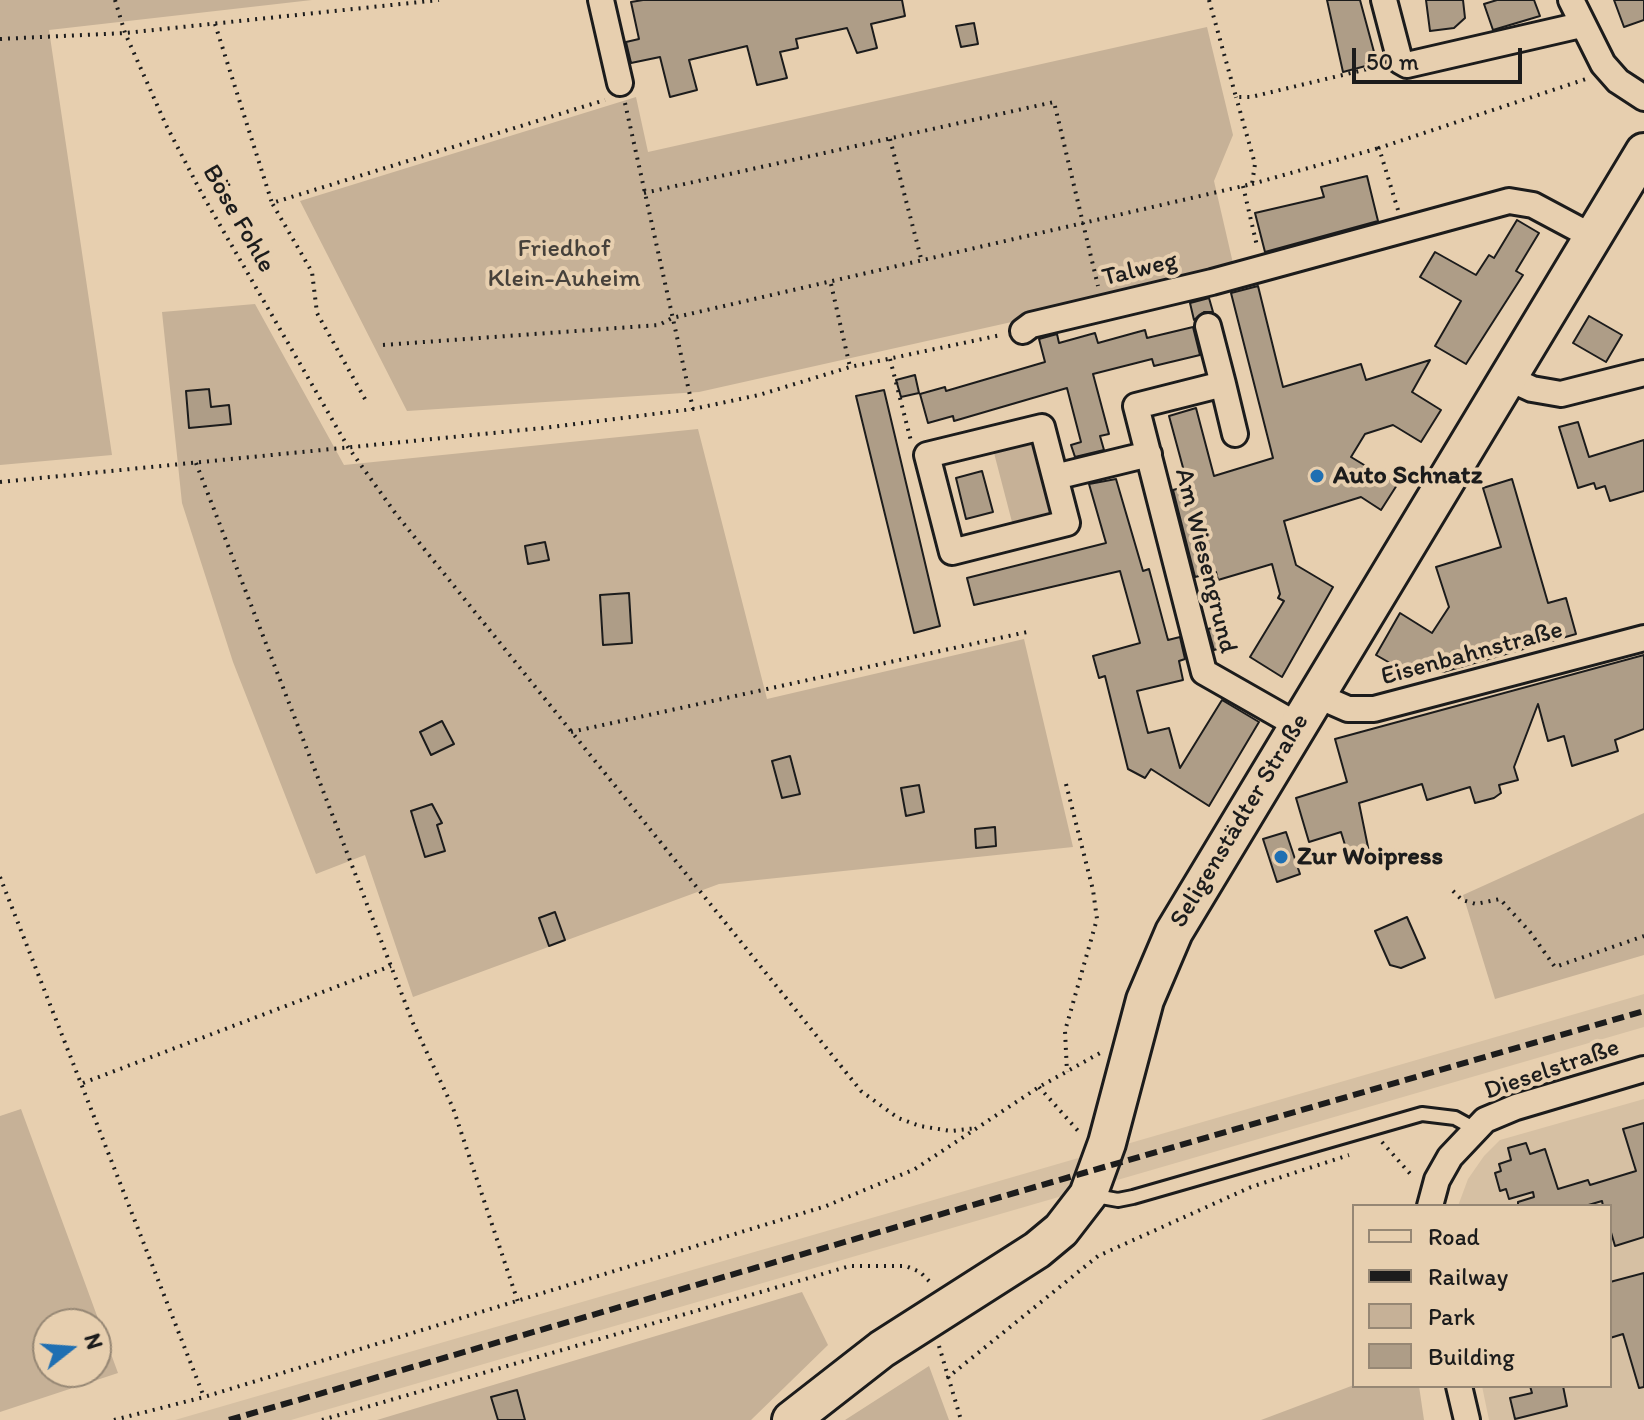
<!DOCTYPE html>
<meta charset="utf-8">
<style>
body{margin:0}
#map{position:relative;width:1644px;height:1420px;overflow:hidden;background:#e7cfaf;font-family:Itim,sans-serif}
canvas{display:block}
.legend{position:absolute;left:1352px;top:1204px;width:260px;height:184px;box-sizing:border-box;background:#e7cfaf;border:2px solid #968774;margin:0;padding:10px 14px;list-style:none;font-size:24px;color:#1c1c1c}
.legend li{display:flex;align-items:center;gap:16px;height:40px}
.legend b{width:40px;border:2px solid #968774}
.north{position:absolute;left:32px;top:1308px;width:80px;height:80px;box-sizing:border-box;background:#e7cfaf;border:2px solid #968774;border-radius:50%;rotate:73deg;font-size:22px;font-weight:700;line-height:32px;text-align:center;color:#1c1c1c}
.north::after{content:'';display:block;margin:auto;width:28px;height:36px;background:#1f6fb2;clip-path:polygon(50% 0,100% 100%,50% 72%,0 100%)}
.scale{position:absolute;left:1352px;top:48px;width:170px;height:36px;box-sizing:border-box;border:4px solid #1c1c1c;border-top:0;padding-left:10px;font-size:24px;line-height:28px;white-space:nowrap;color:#1c1c1c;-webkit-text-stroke:6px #e7cfaf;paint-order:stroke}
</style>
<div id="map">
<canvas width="1644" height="1420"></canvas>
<ul class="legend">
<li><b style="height:10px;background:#e7cfaf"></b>Road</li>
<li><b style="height:10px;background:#1c1c1c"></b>Railway</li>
<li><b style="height:22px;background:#c6b197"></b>Park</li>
<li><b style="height:22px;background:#ae9d87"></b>Building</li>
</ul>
<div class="north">N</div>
<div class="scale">50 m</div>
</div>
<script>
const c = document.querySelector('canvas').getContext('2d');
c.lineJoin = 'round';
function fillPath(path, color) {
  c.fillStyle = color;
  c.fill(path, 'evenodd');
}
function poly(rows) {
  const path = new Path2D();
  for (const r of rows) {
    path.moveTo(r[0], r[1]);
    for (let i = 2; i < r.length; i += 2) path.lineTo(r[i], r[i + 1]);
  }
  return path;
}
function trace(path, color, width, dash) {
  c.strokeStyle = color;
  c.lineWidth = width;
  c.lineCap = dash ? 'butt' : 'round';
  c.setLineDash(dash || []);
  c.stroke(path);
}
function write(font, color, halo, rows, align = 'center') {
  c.font = font + ' Itim,sans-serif';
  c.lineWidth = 8;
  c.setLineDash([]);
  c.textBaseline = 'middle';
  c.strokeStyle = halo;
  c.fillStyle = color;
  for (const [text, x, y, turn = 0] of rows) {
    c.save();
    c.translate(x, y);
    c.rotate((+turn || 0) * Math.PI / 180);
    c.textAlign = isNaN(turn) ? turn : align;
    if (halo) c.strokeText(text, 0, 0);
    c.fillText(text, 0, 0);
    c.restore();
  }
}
const built = poly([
 [1644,994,1644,1027,291,1420,175,1420],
 [1644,1099,1644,1420,1489,1420,1482,1386,1610,1386,1610,1206,1458,1206,1468,1179,1484,1156,1500,1140]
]);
const green = poly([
 [0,0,312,0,49,30,112,455,0,465],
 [1207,27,1233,135,1214,181,1235,272,699,392,407,411,300,201,636,97,648,152],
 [255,304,344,465,698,429,767,699,1024,639,1073,847,719,884,413,997,365,855,316,874,233,662,182,503,162,312],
 [1032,443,1050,512,1012,522,994,453],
 [1644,813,1644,955,1495,999,1463,895],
 [21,1109,118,1373,0,1412,0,1116],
 [48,1324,96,1324,96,1372,48,1372],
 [802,1292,828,1345,751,1420,377,1420],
 [929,1366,949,1420,845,1420],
 [1354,1385,1419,1386,1424,1420,1261,1420]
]);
const building = poly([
 [643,0,902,0,905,16,871,24,877,48,857,53,847,28,796,39,798,48,780,52,787,78,757,85,747,46,689,60,697,90,670,97,660,57,631,63,626,42,639,39,631,2,643,0],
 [1327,0,1360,0,1377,63,1343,72,1327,0],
 [1426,0,1463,0,1465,18,1454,28,1430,31,1426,0],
 [1497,0,1534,0,1540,16,1493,30,1484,4,1497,0],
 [1614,0,1644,0,1644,20,1624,27,1614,0],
 [974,23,978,44,961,47,956,26,974,23],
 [1367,176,1378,221,1265,252,1255,213,1324,197,1321,187,1367,176],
 [1517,220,1539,233,1516,271,1523,275,1466,364,1435,346,1461,301,1420,277,1435,252,1476,275,1489,255,1494,258,1517,220],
 [1258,286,1283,387,1361,364,1366,380,1430,360,1412,392,1441,410,1421,442,1393,425,1365,434,1351,457,1397,485,1381,510,1361,497,1284,521,1296,565,1333,587,1282,677,1250,657,1284,601,1278,598,1280,594,1272,564,1218,580,1216,572,1195,577,1173,490,1188,486,1169,416,1196,408,1214,476,1273,458,1231,293,1258,286],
 [1209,298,1213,312,1204,312,1194,320,1190,303,1209,298],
 [1589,316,1622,335,1606,362,1573,343,1589,316],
 [1193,327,1200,355,1154,366,1152,359,1093,374,1109,434,1100,436,1104,450,1075,457,1071,445,1081,442,1067,388,954,421,953,416,928,423,920,394,945,387,946,391,1045,362,1039,339,1057,334,1059,343,1095,333,1098,343,1145,330,1147,338,1193,327],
 [915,375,919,393,901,397,896,380,915,375],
 [209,389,211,407,229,405,231,424,189,428,186,391,209,389],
 [884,390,940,626,914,633,856,396,884,390],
 [1578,422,1589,457,1644,440,1644,491,1610,501,1605,486,1596,489,1594,483,1578,488,1559,427,1578,422],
 [982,471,993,512,966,519,956,478,982,471],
 [1116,479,1143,571,1149,569,1168,640,1180,637,1185,659,1179,661,1183,680,1137,691,1148,733,1169,728,1180,768,1222,700,1259,722,1209,806,1151,769,1145,778,1128,769,1105,676,1099,678,1093,656,1140,643,1120,571,974,605,967,578,1106,543,1089,484,1116,479],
 [1512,479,1548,603,1566,598,1576,634,1443,672,1438,668,1411,675,1376,655,1400,613,1432,633,1449,607,1436,567,1501,547,1483,488,1512,479],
 [545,542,549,560,528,564,525,546,545,542],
 [629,593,632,643,603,645,600,595,629,593],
 [1225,624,1231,645,1214,650,1208,629,1225,624],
 [1644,655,1644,729,1615,740,1618,751,1572,766,1564,736,1548,741,1538,704,1514,767,1518,780,1499,785,1501,793,1494,798,1475,803,1470,787,1427,800,1422,784,1359,803,1369,852,1349,858,1341,832,1309,842,1296,798,1347,782,1335,739,1644,655],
 [442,721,454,744,431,755,420,732,442,721],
 [790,756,800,794,782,798,772,761,790,756],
 [919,785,924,812,906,816,901,788,919,785],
 [432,804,442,823,437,825,445,851,425,857,411,811,432,804],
 [995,827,996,846,976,848,975,829,995,827],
 [1286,832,1300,874,1277,882,1263,839,1286,832],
 [555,912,565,940,549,946,539,918,555,912],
 [1407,917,1425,958,1401,968,1390,965,1375,931,1407,917],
 [1644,1123,1644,1237,1615,1246,1610,1229,1610,1206,1603,1206,1602,1201,1585,1206,1518,1206,1518,1202,1534,1197,1533,1192,1509,1199,1506,1189,1500,1191,1495,1173,1501,1171,1499,1164,1511,1160,1508,1148,1526,1143,1530,1154,1545,1149,1558,1189,1588,1180,1590,1185,1636,1171,1623,1129,1644,1123],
 [1644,1273,1644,1387,1639,1388,1623,1334,1610,1338,1610,1282,1644,1273],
 [1530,1386,1563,1386,1567,1406,1515,1419,1510,1398,1532,1393,1530,1386],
 [517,1390,525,1420,498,1420,491,1397,517,1390]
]);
const path = poly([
 [115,0,125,33,166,125,202,194,348,447,396,514,861,1091,898,1118,920,1126,951,1131,977,1128],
 [1209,0,1236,97,1251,97,1380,66],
 [215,24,272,203],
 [0,39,125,33,439,0],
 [625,103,693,409],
 [890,139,922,262],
 [1252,184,1379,148],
 [1243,186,1257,246],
 [644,193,1054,102,1098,286],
 [1398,210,1379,148,1586,79],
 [831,284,850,367],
 [383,345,659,325,672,318,1252,184,1255,164,1236,97],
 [890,359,911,441],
 [365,399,317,313,312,272,272,203,605,100],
 [196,463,413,1023,453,1108,518,1302],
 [0,482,543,428,693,409,759,395,850,367,1001,335],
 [571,732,1027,632],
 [1066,784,1093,890,1097,919,1065,1031,1067,1072],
 [0,877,204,1397],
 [1453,891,1462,900,1476,904,1500,899,1530,932,1555,967,1644,936],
 [83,1083,391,966],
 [1039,1087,1080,1133],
 [1382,1142,1413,1177],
 [939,1346,961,1420],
 [947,1378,1098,1256,1251,1187,1349,1155],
 [114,1420,204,1397,826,1206,915,1169,1039,1087,1100,1053],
 [322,1420,850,1266,906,1266,920,1272,931,1283]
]);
const lane = poly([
 [1090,1195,1118,1200,1133,1197,1422,1114,1455,1118,1475,1129]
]);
const street = poly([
 [601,0,620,83],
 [1384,0,1400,61,1407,65,1581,25],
 [1571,0,1603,64,1618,81,1644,98],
 [1208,326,1223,384,1136,406,1204,672,1297,725],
 [1023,331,1031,325,1212,282,1509,201,1533,205,1593,237],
 [1508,378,1532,389,1561,394,1644,373],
 [1223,384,1235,434],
 [1055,477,1042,427,927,455,952,552,1067,523,1055,477,1149,454],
 [1316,695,1348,709,1374,709,1644,638],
 [1430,1206,1437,1180,1450,1157,1485,1120,1516,1107,1644,1069],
 [1459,1386,1467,1420]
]);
const secondary = poly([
 [791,1420,882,1349,1037,1250,1061,1230,1088,1195,1107,1143,1145,1000,1174,932,1644,152]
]);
const rail = poly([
 [229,1420,1644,1011]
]);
const markers = [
 [1317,476,8,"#1f6fb2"],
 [1281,857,8,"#1f6fb2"]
];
const streetNames = [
 ["Böse Fohle",238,219,60],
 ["Talweg",1140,270,-14],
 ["Am Wiesengrund",1205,561,76],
 ["Eisenbahnstraße",1472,654,-15],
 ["Seligenstädter Straße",1240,821,-59],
 ["Dieselstraße",1552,1070,-19]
];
const parkNames = [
 ["Friedhof",564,249],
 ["Klein-Auheim",564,279]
];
const poiNames = [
 ["Auto Schnatz",1333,476],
 ["Zur Woipress",1297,857]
];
fillPath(built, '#d6c0a3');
fillPath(green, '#c6b197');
fillPath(building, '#ae9d87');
trace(building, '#1c1c1c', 2);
trace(lane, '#1c1c1c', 18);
trace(street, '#1c1c1c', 30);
trace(secondary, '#1c1c1c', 42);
trace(path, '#1c1c1c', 4, [2, 6]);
trace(lane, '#e7cfaf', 12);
trace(street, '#e7cfaf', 24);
trace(secondary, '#e7cfaf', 36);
trace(rail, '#1c1c1c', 6, [12, 6]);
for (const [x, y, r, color] of markers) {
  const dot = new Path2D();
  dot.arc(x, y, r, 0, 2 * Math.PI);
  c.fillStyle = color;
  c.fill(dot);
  trace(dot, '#e7cfaf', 3);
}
write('26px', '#1c1c1c', '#e7cfaf', streetNames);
write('26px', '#46413b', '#e7cfaf', parkNames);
write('bold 26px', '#1c1c1c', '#e7cfaf', poiNames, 'left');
</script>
